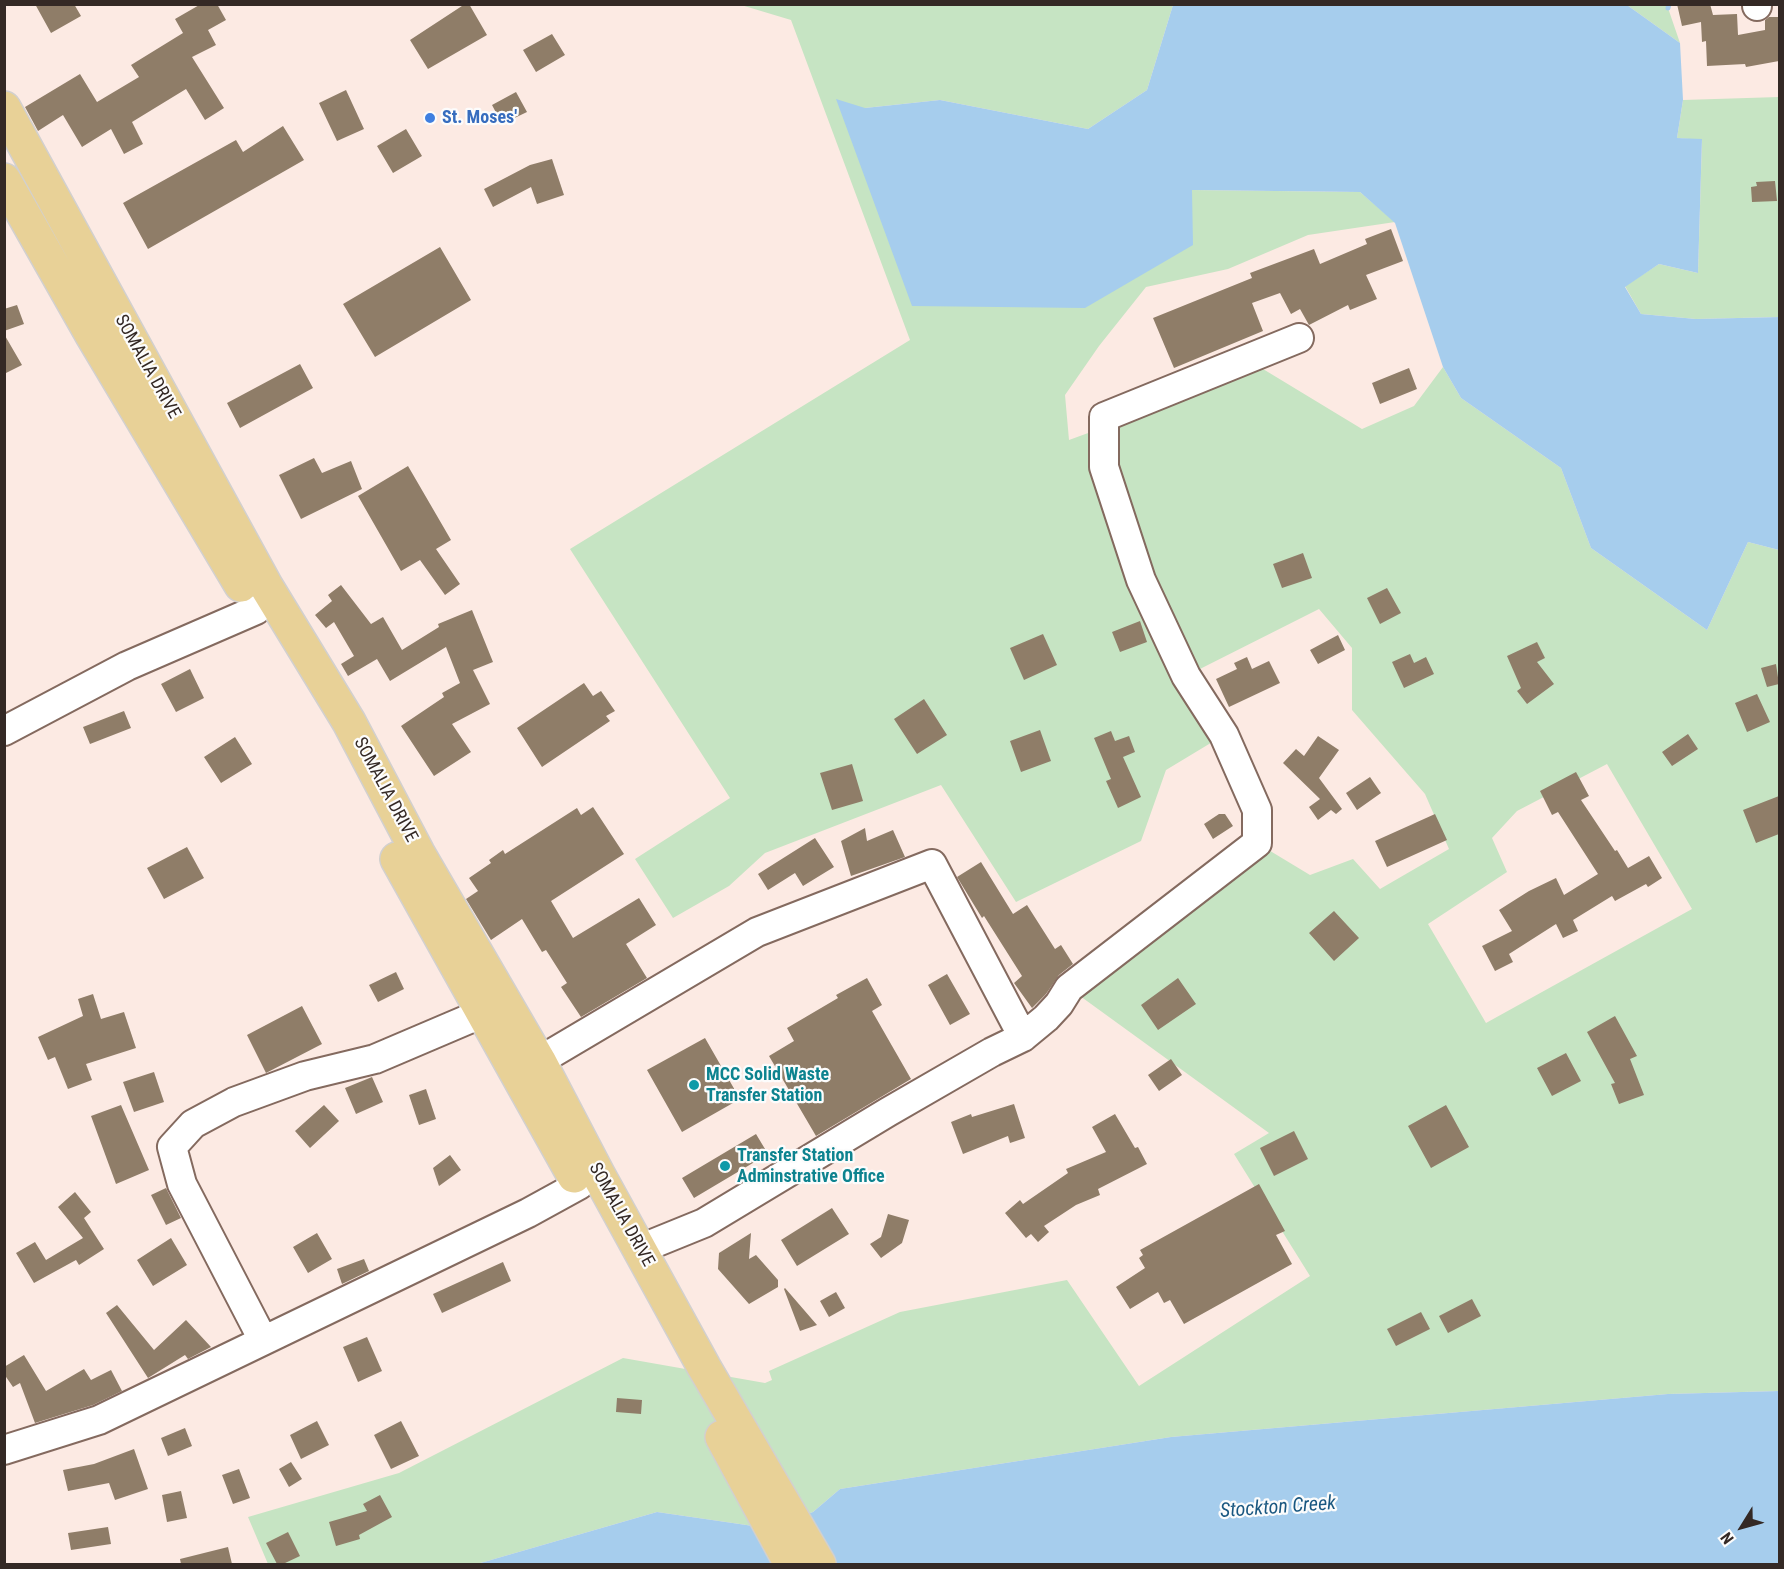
<!DOCTYPE html>
<style>
body{margin:0}
#map{position:relative;width:1784px;height:1569px;overflow:hidden;background:#fceae3;font-family:"Roboto Condensed",sans-serif}
canvas{display:block}
.frame{position:absolute;inset:0;border:6px solid #342925;pointer-events:none}
.north{position:absolute;left:1712px;top:1497px;width:60px;height:60px;-webkit-text-stroke:4px #fcfcfc;paint-order:stroke;rotate:233deg;font-size:16px;font-weight:700;line-height:24px;text-align:center;color:#342925}
.north::after{content:'';display:block;margin:auto;width:21px;height:27px;background:#342925;clip-path:polygon(50% 0,100% 100%,50% 72%,0 100%)}
</style>
<div id="map">
<canvas width="1784" height="1569"></canvas>
<div class="frame"></div>
<div class="north">N</div>
</div>
<script>
const c = document.querySelector('canvas').getContext('2d');
c.lineJoin = 'round';
function fillPath(path, color) {
  c.fillStyle = color;
  c.fill(path, 'evenodd');
}
function poly(rows) {
  const path = new Path2D();
  for (const r of rows) {
    path.moveTo(r[0], r[1]);
    for (let i = 2; i < r.length; i += 2) path.lineTo(r[i], r[i + 1]);
  }
  return path;
}
function trace(path, color, width, dash) {
  c.strokeStyle = color;
  c.lineWidth = width;
  c.lineCap = dash ? 'butt' : 'round';
  c.setLineDash(dash || []);
  c.stroke(path);
}
function write(font, color, halo, rows, align = 'center') {
  c.font = font + ' "Roboto Condensed",sans-serif';
  c.lineWidth = 4.5;
  c.setLineDash([]);
  c.textBaseline = 'middle';
  c.strokeStyle = halo;
  c.fillStyle = color;
  for (const [text, x, y, turn = 0] of rows) {
    c.save();
    c.translate(x, y);
    c.rotate((+turn || 0) * Math.PI / 180);
    c.textAlign = isNaN(turn) ? turn : align;
    if (halo) c.strokeText(text, 0, 0);
    c.fillText(text, 0, 0);
    c.restore();
  }
}
const green = poly([
 [741,5,1173,5,1147,90,1088,129,940,100,865,108,913,306,1192,190,1360,192,1395,222,1308,235,1228,269,1146,287,1099,346,1065,395,1069,440,1263,369,1362,429,1414,406,1443,367,1461,398,1561,468,1591,548,1707,630,1748,542,1779,550,1779,1391,1668,1394,1171,1437,840,1489,813,1512,767,1528,657,1512,477,1564,268,1564,248,1517,399,1473,623,1358,765,1383,772,1380,769,1371,900,1312,1067,1280,1139,1386,1310,1276,1234,1154,1269,1133,1069,988,1257,843,1310,875,1353,859,1380,889,1449,849,1425,794,1352,710,1352,648,1319,609,1186,676,1224,735,1166,770,1141,841,1016,902,941,785,765,853,729,886,673,918,635,859,730,798,570,549,910,340,791,20],
 [1607,764,1692,909,1486,1023,1428,924,1507,872,1492,838,1517,811],
 [1627,5,1669,5,1668,8,1680,43],
 [1779,97,1779,317,1696,319,1641,314,1625,286,1659,264,1698,273,1702,140,1677,138,1683,100]
]);
const water = poly([
 [1173,5,1627,5,1680,43,1683,100,1677,138,1702,139,1698,273,1659,264,1625,287,1641,314,1696,319,1780,317,1779,550,1748,542,1707,630,1591,548,1561,468,1461,398,1443,367,1395,223,1360,192,1192,190,1193,245,1085,308,912,306,836,99,865,108,940,100,1088,129,1147,90],
 [1779,1391,1779,1564,477,1564,657,1512,767,1528,813,1512,840,1489,1171,1437,1668,1394]
]);
const stream = poly([
 [1668,8,1669,4]
]);
const building = poly([
 [35,4,74,4,81,16,51,33],
 [201,4,217,4,226,20,208,30,216,45,192,57,224,108,205,120,186,89,132,122,143,144,124,154,111,129,82,147,63,115,38,131,25,107,80,74,97,102,139,77,131,65,183,33,175,19],
 [465,4,469,4,487,35,428,69,410,40],
 [1677,4,1710,4,1713,15,1737,14,1738,35,1765,30,1765,20,1769,17,1779,17,1779,61,1746,67,1745,64,1707,66,1706,41,1702,42,1701,22,1682,26],
 [552,34,565,55,536,72,523,50],
 [346,90,364,129,337,141,319,103],
 [516,92,527,112,502,124,492,105],
 [283,126,304,160,148,249,123,203,236,140,243,152],
 [406,129,422,156,393,173,377,146],
 [552,159,564,195,537,204,531,187,493,207,484,189,530,165],
 [1775,181,1777,201,1752,202,1751,187,1757,186,1756,182],
 [1391,229,1403,261,1366,275,1377,299,1350,310,1348,305,1309,325,1300,309,1291,314,1280,293,1252,303,1263,331,1174,368,1153,318,1252,278,1250,273,1314,249,1320,264,1367,244,1365,239],
 [440,247,471,300,375,357,343,304],
 [17,305,24,324,4,331,4,309],
 [4,334,22,365,4,374],
 [300,364,313,388,240,428,227,403],
 [1409,368,1417,389,1380,404,1372,383],
 [314,458,322,473,351,461,362,489,301,519,279,475],
 [408,466,451,540,436,549,460,584,445,595,420,560,401,571,358,496],
 [1303,553,1312,578,1282,588,1273,564],
 [341,585,371,624,383,617,402,650,439,627,438,624,472,610,493,662,473,670,490,704,452,724,471,752,434,776,401,726,444,697,442,693,460,683,446,647,390,681,377,659,348,676,341,664,354,656,334,622,326,628,315,615,332,601,328,595],
 [1387,588,1401,613,1380,624,1367,598],
 [1140,621,1147,642,1120,652,1112,632],
 [1043,634,1057,665,1024,680,1010,648],
 [1338,635,1345,650,1318,664,1310,650],
 [1537,642,1545,658,1537,662,1554,684,1527,704,1517,691,1521,688,1507,656],
 [1410,654,1414,663,1426,657,1434,674,1404,688,1392,662],
 [1247,657,1252,669,1269,661,1280,683,1229,707,1216,679,1237,669,1234,663],
 [1776,664,1779,684,1767,687,1761,668],
 [190,669,204,698,176,712,161,684],
 [584,683,593,696,601,691,615,711,606,716,610,721,542,767,517,728],
 [1757,694,1770,722,1747,732,1735,703],
 [924,699,947,735,917,754,894,719],
 [124,711,131,728,90,744,83,727],
 [1040,730,1051,761,1021,772,1010,741],
 [1111,731,1115,741,1129,736,1135,752,1123,757,1141,797,1118,808,1106,781,1111,779,1094,738],
 [1688,734,1698,749,1672,766,1662,752],
 [1318,736,1339,750,1319,778,1342,809,1336,814,1331,810,1318,820,1309,807,1320,799,1283,763,1296,749,1304,756],
 [235,737,252,764,221,783,204,757],
 [852,764,863,801,832,810,820,773],
 [1576,772,1589,796,1581,800,1615,851,1617,850,1628,868,1649,856,1662,878,1648,887,1646,884,1615,901,1612,896,1573,920,1578,931,1563,938,1556,924,1509,954,1513,962,1495,971,1482,946,1512,931,1499,910,1529,891,1556,878,1564,895,1598,874,1558,812,1552,815,1540,791],
 [1370,777,1381,793,1357,810,1346,793],
 [1779,796,1779,834,1756,843,1743,810],
 [593,807,624,854,551,901,573,938,639,898,656,925,626,944,647,978,581,1017,561,987,567,983,546,950,542,952,522,919,491,940,466,899,478,891,469,878,491,863,489,860,503,850,505,854,577,808,581,815],
 [1219,814,1225,814,1233,826,1213,839,1204,824],
 [1435,814,1447,840,1387,867,1375,841],
 [865,828,867,841,893,830,905,857,851,876,841,841],
 [815,838,834,867,803,886,795,873,768,890,758,874],
 [187,847,204,878,164,899,147,868],
 [981,862,1013,914,1027,905,1055,949,1061,945,1073,964,1059,975,1046,994,1032,1008,1014,983,1022,976,984,916,982,918,957,877],
 [1334,911,1359,938,1334,961,1309,933],
 [396,972,404,989,378,1002,369,985],
 [947,974,970,1014,950,1025,928,985],
 [867,978,882,1005,872,1011,911,1079,816,1136,769,1056,794,1041,787,1028,838,998,836,995],
 [1178,978,1196,1004,1158,1030,1141,1005],
 [93,994,101,1019,124,1012,136,1048,86,1064,92,1080,68,1089,55,1057,48,1060,38,1037,83,1016,78,999],
 [302,1006,322,1044,266,1073,247,1035],
 [1615,1016,1637,1056,1630,1059,1644,1095,1619,1104,1611,1084,1615,1083,1587,1032],
 [705,1038,740,1099,682,1132,647,1070],
 [1566,1053,1581,1081,1552,1096,1537,1068],
 [1171,1059,1182,1075,1159,1091,1148,1075],
 [154,1072,164,1102,134,1112,123,1082],
 [372,1077,383,1102,356,1114,345,1088],
 [426,1089,436,1119,419,1125,409,1095],
 [1014,1104,1025,1138,1010,1143,1008,1136,963,1154,951,1122,971,1114,972,1117],
 [121,1105,149,1170,116,1184,91,1116],
 [324,1105,339,1121,310,1148,295,1131],
 [1446,1105,1469,1147,1431,1168,1408,1126],
 [1115,1114,1135,1148,1138,1147,1147,1164,1098,1189,1100,1195,1076,1205,1044,1226,1049,1232,1038,1242,1031,1234,1026,1238,1005,1213,1020,1200,1023,1204,1068,1173,1066,1169,1106,1152,1092,1127],
 [1294,1131,1308,1159,1274,1176,1260,1148],
 [756,1134,768,1154,694,1198,682,1178],
 [450,1155,461,1170,439,1186,433,1168],
 [1259,1184,1285,1231,1276,1235,1292,1264,1184,1324,1170,1300,1164,1303,1158,1292,1130,1309,1116,1287,1145,1268,1139,1258,1143,1255,1140,1250],
 [166,1188,181,1218,166,1225,151,1195],
 [75,1192,91,1212,84,1218,104,1249,79,1265,76,1260,34,1283,16,1253,35,1242,46,1260,83,1238,58,1207],
 [832,1208,849,1234,797,1266,781,1240],
 [888,1214,909,1220,902,1243,881,1258,870,1244,881,1237],
 [317,1233,332,1259,308,1273,293,1247],
 [751,1233,749,1259,756,1255,778,1280,778,1287,749,1304,718,1269,719,1253],
 [171,1238,187,1265,153,1286,137,1260],
 [364,1259,369,1271,342,1284,337,1269],
 [503,1262,511,1281,442,1313,433,1294],
 [785,1288,817,1325,800,1331,784,1289],
 [836,1292,845,1308,829,1317,820,1301],
 [1472,1299,1481,1316,1448,1333,1439,1316],
 [117,1305,154,1350,186,1320,211,1347,188,1359,185,1355,148,1378,106,1313],
 [1421,1312,1430,1329,1396,1346,1387,1329],
 [367,1337,382,1371,358,1382,343,1347],
 [24,1355,46,1391,84,1369,91,1380,111,1370,122,1391,93,1405,35,1423,20,1383,13,1387,4,1374,4,1367],
 [617,1398,642,1400,641,1414,616,1412],
 [317,1421,329,1445,301,1459,290,1435],
 [401,1421,419,1456,391,1469,374,1435],
 [185,1428,192,1446,168,1456,161,1438],
 [134,1449,148,1489,115,1500,109,1483,68,1491,63,1470,94,1464],
 [291,1462,302,1479,289,1487,279,1469],
 [239,1469,250,1498,233,1504,222,1475],
 [181,1491,187,1518,167,1522,162,1495],
 [380,1495,392,1517,359,1535,360,1539,336,1546,329,1522,367,1511,363,1504],
 [108,1527,111,1544,71,1550,68,1533],
 [288,1532,300,1556,283,1564,277,1564,266,1543],
 [228,1547,232,1564,181,1564,180,1559]
]);
const minor = poly([
 [1757,4,1757,6],
 [4,731,127,666,256,610],
 [539,1061,757,932,932,864,1023,1037],
 [640,1249,704,1223,888,1112,992,1052,1023,1037,1046,1018,1059,1004,1069,988,1257,843,1257,810,1224,735,1186,676,1141,580,1104,467,1104,417,1299,338],
 [263,1340,182,1184,172,1147,193,1124,234,1102,305,1076,375,1059,483,1013],
 [4,1450,99,1420,528,1213,579,1185]
]);
const major = poly([
 [4,108,266,586,349,722,418,853,539,1061,598,1174,704,1367,819,1564],
 [4,180,92,335,241,585],
 [397,859,574,1176],
 [722,1437,791,1564]
]);
const markers = [
 [430,118,6,"#3f7fe0"],
 [694,1085,6,"#0f9aa8"],
 [725,1166,6,"#0f9aa8"]
];
const shopNames = [
 ["St. Moses'",442,118]
];
const streetNames = [
 ["SOMALIA DRIVE",147,367,61],
 ["SOMALIA DRIVE",385,790,62],
 ["SOMALIA DRIVE",621,1215,61]
];
const cultureNames = [
 ["MCC Solid Waste",706,1075],
 ["Transfer Station",706,1096],
 ["Transfer Station",737,1156],
 ["Adminstrative Office",737,1177]
];
const waterNames = [
 ["Stockton Creek",1278,1508,-4]
];
fillPath(green, '#c6e4c3');
fillPath(water, '#a6cded');
trace(stream, '#a6cded', 5);
fillPath(building, '#8f7d68');
trace(minor, '#846a5f', 32);
trace(major, '#d2d0cf', 36);
trace(minor, '#fff', 28);
trace(major, '#e8d197', 33);
for (const [x, y, r, color] of markers) {
  const dot = new Path2D();
  dot.arc(x, y, r, 0, 2 * Math.PI);
  c.fillStyle = color;
  c.fill(dot);
  trace(dot, '#fcfcfc', 2);
}
write('bold 18px', '#366cbe', '#fcfcfc', shopNames, 'left');
write('18px', '#342925', '#fcfcfc', streetNames);
write('bold 18px', '#0d838f', '#fcfcfc', cultureNames, 'left');
write('italic 20px', '#195780', '#fcfcfc', waterNames);
</script>
